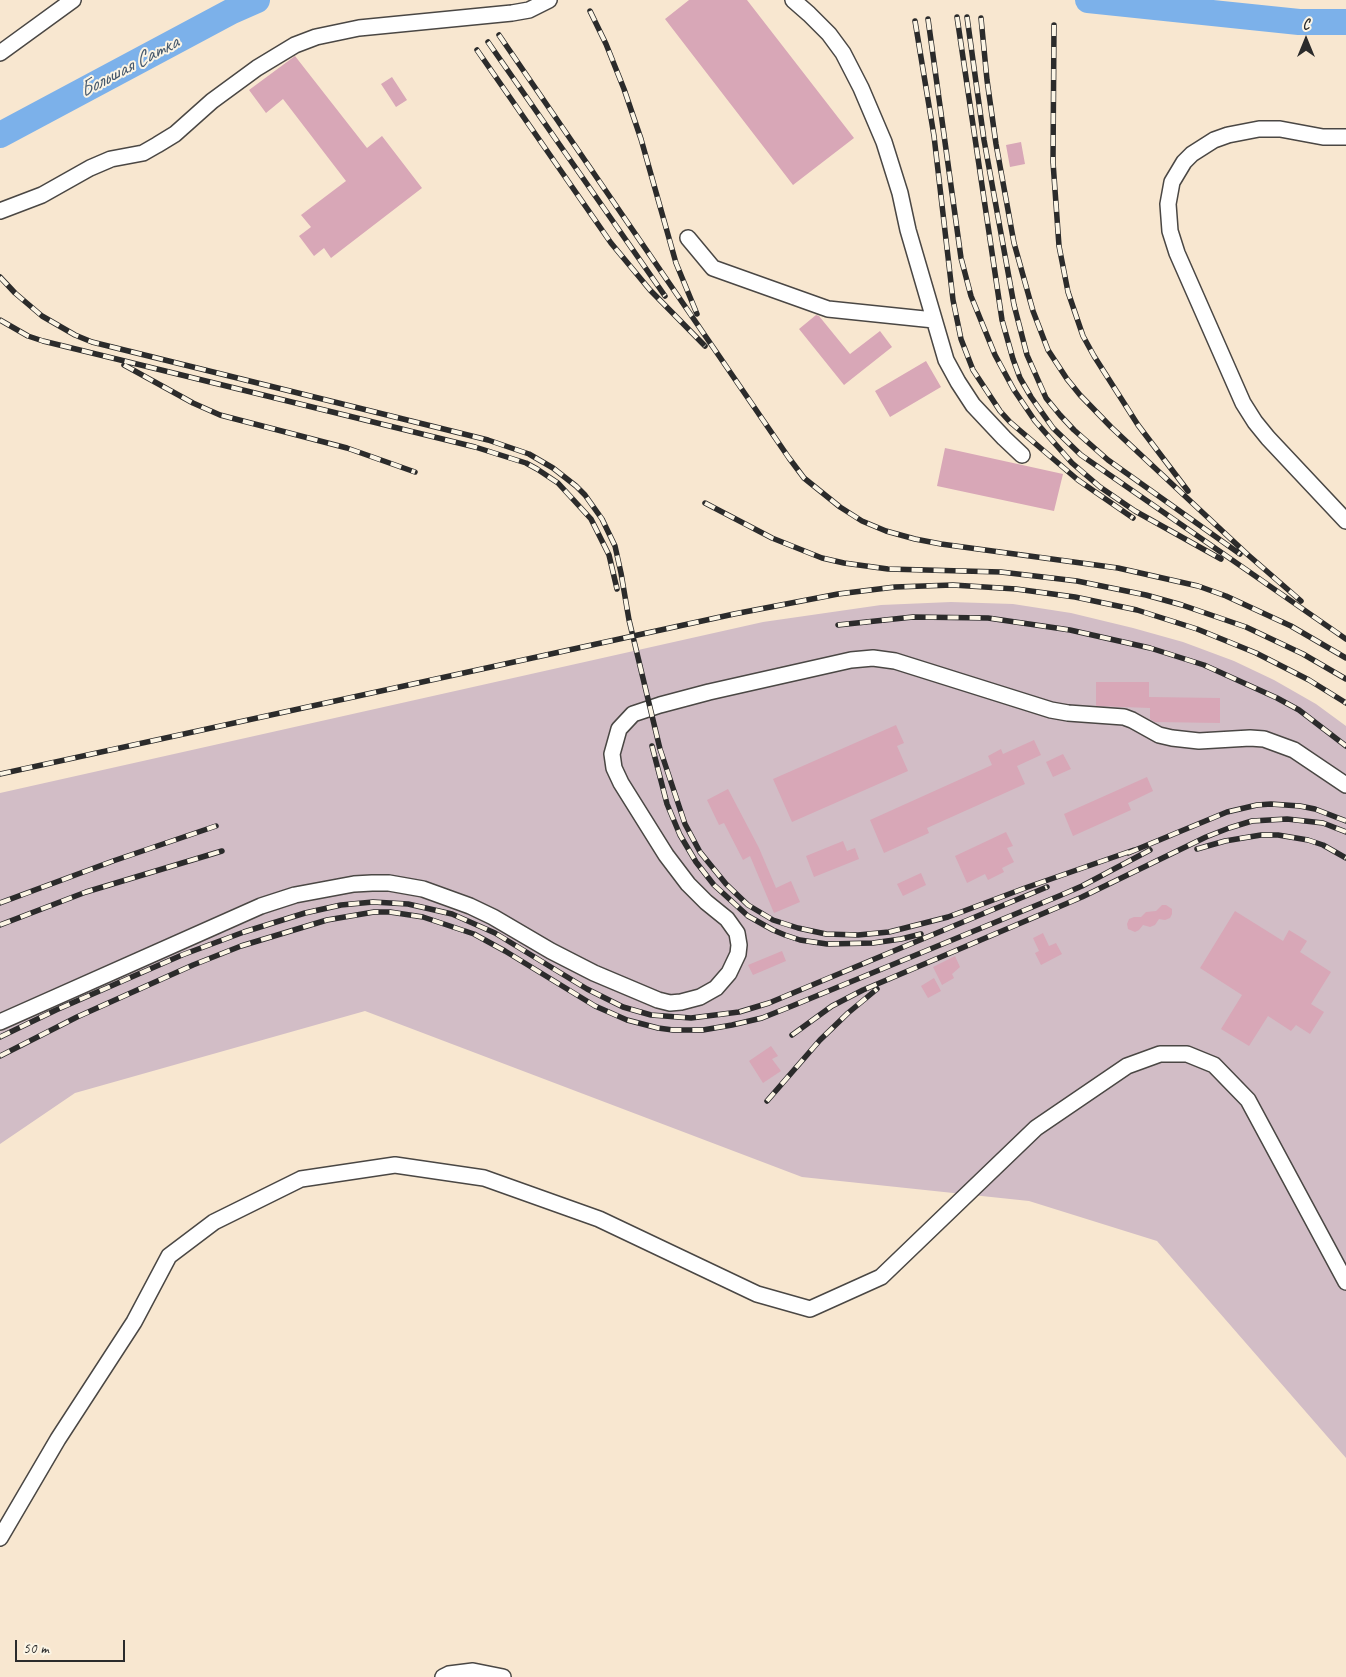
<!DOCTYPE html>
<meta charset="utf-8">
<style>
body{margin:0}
#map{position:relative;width:1346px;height:1677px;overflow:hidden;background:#f8e7d0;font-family:Caveat,sans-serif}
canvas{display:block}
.north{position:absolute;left:1281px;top:15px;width:50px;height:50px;-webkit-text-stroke:4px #fcf5e5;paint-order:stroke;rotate:0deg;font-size:14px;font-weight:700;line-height:20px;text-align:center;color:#2b2b2b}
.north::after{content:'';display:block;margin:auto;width:18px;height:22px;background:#2b2b2b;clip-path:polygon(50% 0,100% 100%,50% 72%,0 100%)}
.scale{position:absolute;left:15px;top:1640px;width:110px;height:22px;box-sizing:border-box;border:2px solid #2b2b2b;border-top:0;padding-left:6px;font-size:15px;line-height:18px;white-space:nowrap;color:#2b2b2b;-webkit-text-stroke:4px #fcf5e5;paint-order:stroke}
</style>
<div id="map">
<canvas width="1346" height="1677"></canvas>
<div class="north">С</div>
<div class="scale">50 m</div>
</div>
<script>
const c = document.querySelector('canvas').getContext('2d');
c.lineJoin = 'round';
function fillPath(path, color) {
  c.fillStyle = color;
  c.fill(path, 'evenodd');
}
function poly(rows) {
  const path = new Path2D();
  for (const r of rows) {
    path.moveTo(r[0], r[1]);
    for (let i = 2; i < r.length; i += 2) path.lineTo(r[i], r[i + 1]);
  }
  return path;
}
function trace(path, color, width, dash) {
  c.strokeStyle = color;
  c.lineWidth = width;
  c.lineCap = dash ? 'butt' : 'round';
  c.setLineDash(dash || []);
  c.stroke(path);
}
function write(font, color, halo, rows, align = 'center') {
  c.font = font + ' Caveat,sans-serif';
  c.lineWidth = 4;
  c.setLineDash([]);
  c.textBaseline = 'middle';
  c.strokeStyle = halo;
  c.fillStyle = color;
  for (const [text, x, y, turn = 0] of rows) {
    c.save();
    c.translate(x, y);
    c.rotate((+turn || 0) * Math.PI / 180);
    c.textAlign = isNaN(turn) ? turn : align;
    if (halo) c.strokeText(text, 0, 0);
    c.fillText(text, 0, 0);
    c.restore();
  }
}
const industrial = poly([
 [951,602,1013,604,1071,613,1133,628,1183,642,1234,661,1274,680,1316,704,1346,726,1346,1458,1157,1241,1029,1201,802,1177,365,1011,75,1093,0,1144,0,793,763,622,881,605]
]);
const river = poly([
 [1088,0,1299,22,1346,22],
 [0,135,232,11,257,0]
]);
const building = poly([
 [689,0,747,0,854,138,793,185,665,19],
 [295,56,367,148,382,136,422,188,331,258,324,248,314,256,299,236,311,227,301,215,346,181,283,99,266,113,249,90],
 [392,77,407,100,396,107,381,84],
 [1021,142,1025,164,1010,167,1006,145],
 [816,315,819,316,850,354,880,331,892,347,844,385,799,329],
 [926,361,941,387,890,417,875,391],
 [945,448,1063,474,1054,511,937,486],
 [1096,682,1149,682,1149,697,1220,698,1220,723,1155,722,1150,719,1150,708,1096,706],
 [896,725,904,743,897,746,908,771,792,822,773,779],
 [1034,740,1041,755,1017,766,1025,784,927,828,929,833,884,853,870,820,992,765,988,756,1001,749,1003,754],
 [1063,754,1071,769,1053,777,1046,762],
 [1147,777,1153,791,1128,803,1131,810,1073,836,1064,814],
 [728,789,759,848,776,888,791,881,800,902,774,913,750,856,743,860,724,823,719,825,707,800],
 [1006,832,1013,846,1007,848,1014,862,1002,868,1004,872,988,880,985,874,967,883,955,856],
 [843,841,847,851,855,848,859,859,814,877,806,856],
 [921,873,926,885,903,896,897,884],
 [1162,905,1166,905,1172,909,1172,914,1170,918,1165,920,1159,919,1155,925,1150,927,1143,925,1139,930,1135,932,1128,929,1127,924,1129,919,1134,917,1141,917,1146,912,1156,911],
 [1235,911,1283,941,1289,930,1307,941,1300,952,1331,972,1311,1004,1324,1012,1310,1034,1296,1025,1291,1031,1268,1016,1249,1046,1221,1029,1242,995,1200,968],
 [1043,933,1049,946,1056,943,1062,954,1041,965,1035,953,1039,951,1033,938],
 [782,951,786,961,753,975,748,965],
 [955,956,960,967,952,974,954,978,942,985,933,967],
 [934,978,941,991,928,998,921,986],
 [771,1046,778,1056,772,1059,781,1071,763,1083,749,1061]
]);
const minor = poly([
 [793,0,809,14,829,34,843,53,861,88,884,142,900,193,908,230,946,360,958,382,973,405,1004,438,1022,455],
 [0,53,73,0],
 [1346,137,1323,137,1280,129,1259,129,1228,135,1214,140,1192,154,1184,162,1172,182,1168,204,1170,231,1177,253,1243,403,1255,422,1268,438,1346,521],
 [0,211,42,195,90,168,111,159,143,153,157,145,175,134,212,101,257,68,295,45,316,37,359,28,512,13,529,10,549,0],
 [688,238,713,268,828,309,934,320],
 [0,1022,261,906,295,895,354,884,372,883,389,883,423,889,470,906,493,917,551,951,594,973,658,1000,670,1003,681,1002,700,997,716,988,729,973,738,954,739,945,737,933,727,919,706,902,688,884,666,855,621,783,614,768,612,754,619,729,633,714,660,705,709,692,851,660,873,658,895,661,1051,710,1068,713,1124,717,1132,720,1159,735,1172,738,1199,741,1250,738,1264,739,1294,750,1346,785],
 [0,1538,58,1439,134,1322,169,1256,214,1222,301,1179,395,1165,484,1178,599,1219,757,1294,810,1309,881,1277,1036,1128,1127,1066,1160,1054,1187,1054,1214,1065,1248,1100,1346,1282],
 [443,1677,449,1674,473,1671,503,1677]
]);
const rail = poly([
 [590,11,606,44,624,89,641,139,676,263,697,314],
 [957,17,1002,320,1013,359,1020,378,1031,397,1053,428,1081,455,1346,639],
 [967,17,984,140,1014,305,1027,355,1046,398,1060,415,1074,430,1108,460,1240,554],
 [981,18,987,80,996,144,1014,243,1033,311,1048,350,1067,379,1080,395,1111,427,1247,554,1301,601],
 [928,19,961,258,971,296,995,355,1014,390,1035,421,1072,463,1100,487,1135,511,1221,559],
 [915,21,934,136,953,300,961,339,973,370,1000,411,1010,422,1078,480,1133,518],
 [1054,25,1053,162,1059,246,1068,292,1083,336,1094,356,1138,425,1188,491],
 [499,35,789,458,804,478,840,507,862,521,886,531,915,539,941,544,1118,568,1198,586,1226,596,1291,626,1346,658],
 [488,42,665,296],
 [477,50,611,243,650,290,705,346],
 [0,277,15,293,42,316,75,335,92,342,488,440,529,454,553,468,576,486,585,495,602,519,615,546,621,573,629,620,660,749,685,824,700,852,726,884,748,905,773,920,798,928,826,934,858,935,889,932,948,917,1025,888,1134,850],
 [0,320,28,336,43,341,475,447,526,463,537,469,558,483,591,519,609,555,617,589],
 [124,365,193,403,220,415,347,448,415,472],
 [705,503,772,538,822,558,844,563,888,569,1001,572,1077,581,1146,595,1182,605,1246,627,1303,654,1346,679],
 [838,625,913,617,988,618,1070,630,1150,648,1204,665,1277,698,1299,710,1346,746],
 [652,746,667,804,680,835,696,862,714,885,748,916,773,930,785,935,800,940,827,944,873,943,901,939,921,934],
 [0,774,734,614,838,594,895,587,953,585,1016,589,1075,597,1137,610,1197,629,1256,653,1309,680,1346,703],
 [1197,849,1225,841,1261,835,1278,835,1308,840,1323,845,1346,858],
 [1128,853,1227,812,1257,805,1271,804,1300,806,1315,809,1346,821],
 [0,903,113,861,216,826],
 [0,925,86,892,222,851],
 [792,1035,832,1006,863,990,1082,897,1206,837,1229,828,1252,821,1287,819,1323,823,1346,832],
 [0,1037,56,1010,182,955,244,932,305,913,341,905,373,902,408,904,452,914,495,933,587,989,623,1007,651,1015,691,1018,739,1012,769,1003,1047,887],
 [0,1056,77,1017,193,965,241,946,327,920,374,912,390,912,423,917,474,934,505,951,595,1006,627,1020,658,1028,673,1030,703,1030,732,1025,762,1018,792,1006,1059,896,1082,886,1150,850],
 [767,1101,820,1040,848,1013,877,989]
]);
const waterNames = [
 ["Большая Сатка",129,67,-28]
];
fillPath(industrial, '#d2bdc6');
trace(river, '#7cb1ea', 26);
fillPath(building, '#d8a7b7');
trace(minor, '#4a4744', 18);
trace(minor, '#fff', 15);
trace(rail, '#2b2b2b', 5.5);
trace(rail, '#fcf5e5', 4, [11]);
write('italic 21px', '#475a6e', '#fcf5e5', waterNames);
</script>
